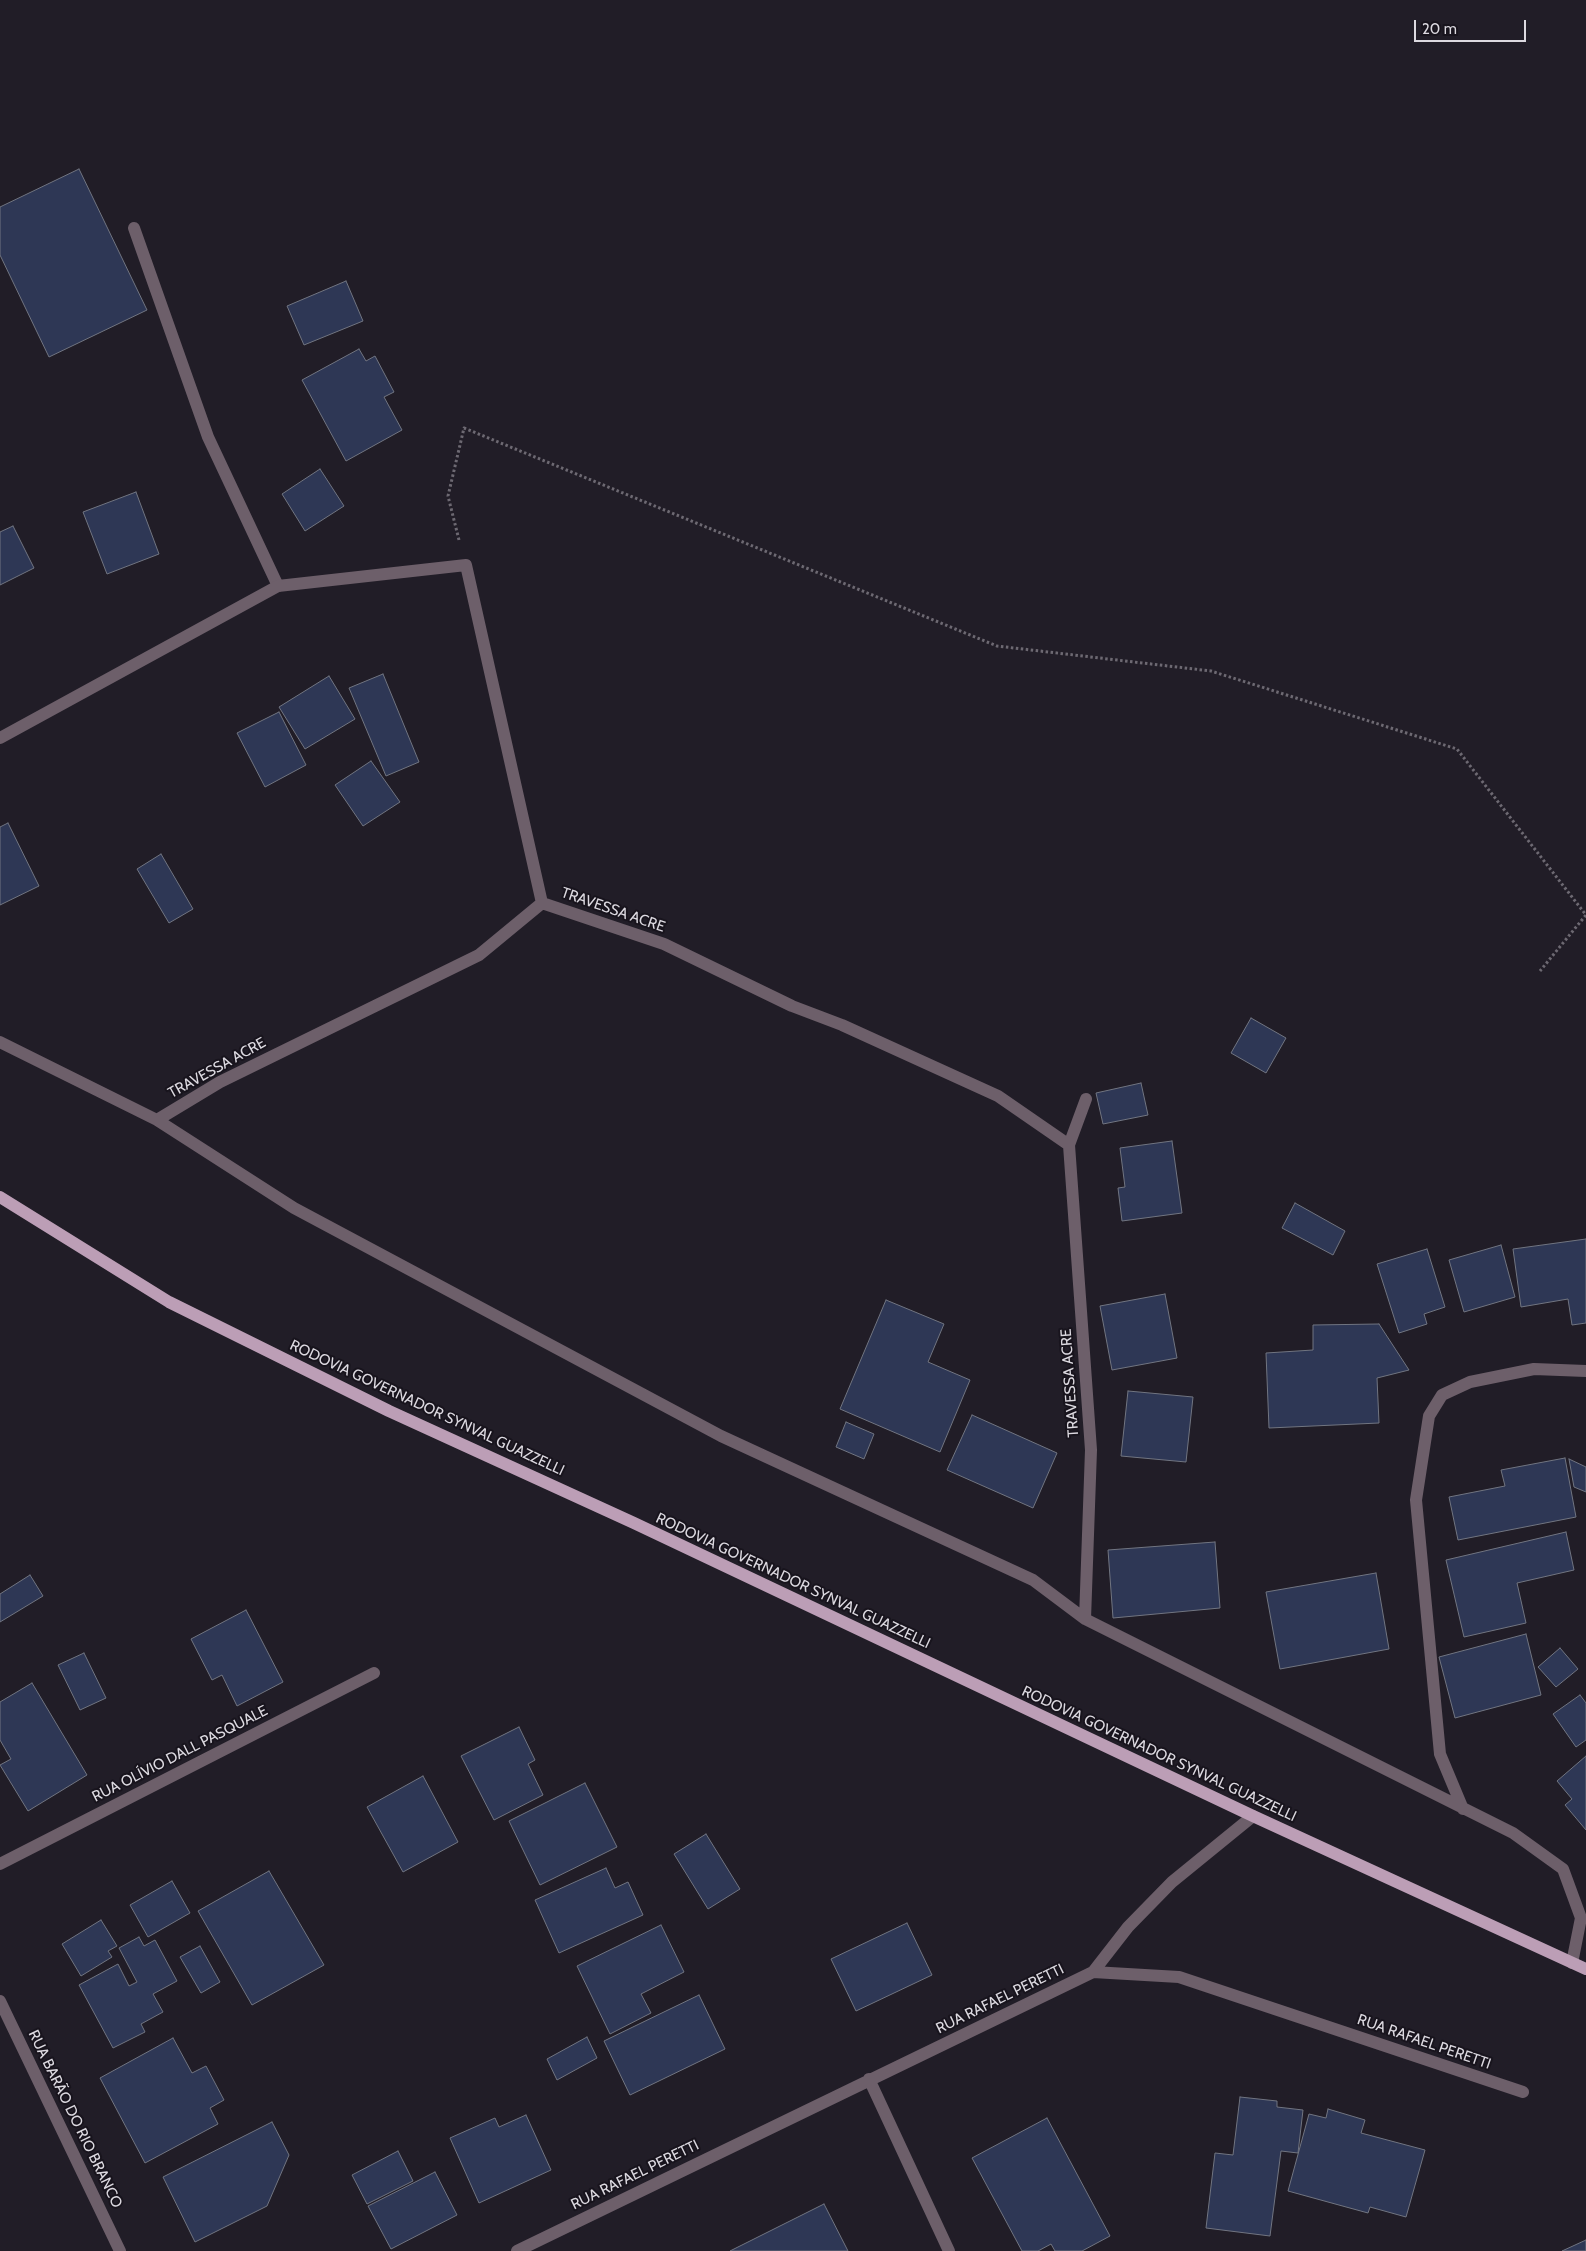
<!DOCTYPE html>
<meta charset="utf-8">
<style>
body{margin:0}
#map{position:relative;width:1586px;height:2251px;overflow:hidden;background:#211d27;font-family:Cabin,sans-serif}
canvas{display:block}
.scale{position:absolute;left:1414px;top:20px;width:112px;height:22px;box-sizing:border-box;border:2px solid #dcd9e0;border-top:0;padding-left:6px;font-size:15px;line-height:18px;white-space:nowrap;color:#dcd9e0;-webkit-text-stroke:4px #18141d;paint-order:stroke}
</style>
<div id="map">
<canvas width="1586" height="2251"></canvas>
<div class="scale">20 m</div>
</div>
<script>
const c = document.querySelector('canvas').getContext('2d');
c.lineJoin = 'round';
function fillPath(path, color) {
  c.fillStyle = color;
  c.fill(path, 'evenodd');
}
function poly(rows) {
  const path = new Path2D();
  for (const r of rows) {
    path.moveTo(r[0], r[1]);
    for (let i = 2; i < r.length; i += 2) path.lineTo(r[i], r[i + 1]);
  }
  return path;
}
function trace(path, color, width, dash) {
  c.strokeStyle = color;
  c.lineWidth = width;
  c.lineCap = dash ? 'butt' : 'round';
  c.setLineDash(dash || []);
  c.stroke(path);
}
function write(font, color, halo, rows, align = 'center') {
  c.font = font + ' Cabin,sans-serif';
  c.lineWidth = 4;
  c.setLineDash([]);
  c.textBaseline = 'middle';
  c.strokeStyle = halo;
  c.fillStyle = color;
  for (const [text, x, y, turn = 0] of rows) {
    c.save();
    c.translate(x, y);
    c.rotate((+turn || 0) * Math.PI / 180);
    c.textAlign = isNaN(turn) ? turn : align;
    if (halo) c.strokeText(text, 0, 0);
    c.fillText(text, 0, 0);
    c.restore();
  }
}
const building = poly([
 [79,169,147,310,49,357,0,255,0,207,79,169],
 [346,281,363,321,304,345,287,306,346,281],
 [359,349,366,361,375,356,394,392,384,397,402,430,346,461,302,380,359,349],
 [320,469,344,506,305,531,282,494,320,469],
 [136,492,159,554,107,574,83,512,136,492],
 [13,526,34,568,0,585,0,532,13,526],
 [383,674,419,762,386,776,349,688,383,674],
 [329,676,355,719,305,749,279,707,329,676],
 [279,712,306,765,265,787,237,733,279,712],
 [371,761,400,802,363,826,335,785,371,761],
 [8,823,39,886,0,905,0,827,8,823],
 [161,854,193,909,169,923,137,869,161,854],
 [1251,1018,1286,1038,1266,1073,1231,1053,1251,1018],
 [1141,1083,1148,1115,1103,1124,1096,1093,1141,1083],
 [1172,1141,1182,1213,1122,1221,1118,1188,1125,1187,1120,1148,1172,1141],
 [1295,1203,1345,1231,1333,1255,1282,1228,1295,1203],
 [1586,1239,1586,1323,1572,1325,1568,1299,1521,1307,1513,1249,1586,1239],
 [1501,1245,1515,1297,1464,1312,1449,1260,1501,1245],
 [1427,1249,1445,1307,1424,1314,1427,1324,1399,1333,1377,1264,1427,1249],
 [1165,1294,1177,1358,1112,1370,1100,1306,1165,1294],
 [886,1300,944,1324,928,1362,970,1380,940,1452,840,1409,886,1300],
 [1379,1324,1409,1370,1377,1378,1379,1423,1269,1428,1266,1353,1313,1350,1313,1325,1379,1324],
 [1128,1391,1193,1397,1186,1462,1121,1456,1128,1391],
 [972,1415,1057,1453,1033,1508,947,1470,972,1415],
 [846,1422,874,1434,864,1459,836,1447,846,1422],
 [1565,1458,1576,1517,1458,1540,1449,1497,1505,1486,1501,1470,1565,1458],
 [1569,1459,1586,1467,1586,1492,1574,1487,1569,1459],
 [1566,1532,1574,1570,1517,1583,1526,1623,1464,1637,1446,1560,1566,1532],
 [1215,1542,1220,1608,1113,1618,1108,1550,1215,1542],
 [1376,1573,1389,1649,1280,1669,1266,1592,1376,1573],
 [30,1575,43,1596,0,1622,0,1594,30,1575],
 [246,1610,283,1682,237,1706,222,1675,212,1680,191,1639,246,1610],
 [1526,1634,1541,1695,1455,1718,1439,1657,1526,1634],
 [1560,1648,1578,1669,1556,1687,1538,1667,1560,1648],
 [84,1653,106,1698,80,1710,58,1665,84,1653],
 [32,1683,87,1775,28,1811,0,1765,11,1759,0,1740,0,1702,32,1683],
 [1580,1695,1586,1703,1586,1740,1576,1747,1553,1714,1580,1695],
 [519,1727,535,1760,528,1764,543,1795,494,1820,461,1756,519,1727],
 [1586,1756,1586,1830,1565,1805,1572,1799,1557,1781,1586,1756],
 [423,1776,458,1842,403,1872,367,1807,423,1776],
 [585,1783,617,1847,540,1885,509,1821,585,1783],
 [706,1834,740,1889,708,1909,674,1854,706,1834],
 [606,1868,615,1888,628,1882,643,1915,559,1953,535,1900,606,1868],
 [269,1871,324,1965,252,2005,198,1911,269,1871],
 [172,1881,190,1913,148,1937,130,1905,172,1881],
 [101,1920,117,1946,108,1951,112,1957,81,1976,62,1944,101,1920],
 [907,1923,932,1975,856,2011,831,1959,907,1923],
 [661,1925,684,1972,641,1994,651,2013,610,2034,577,1966,661,1925],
 [139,1937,144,1946,155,1940,177,1981,153,1994,163,2012,141,2024,145,2032,113,2048,79,1985,118,1964,129,1986,137,1982,119,1948,139,1937],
 [200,1946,220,1982,201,1993,180,1957,200,1946],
 [699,1995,725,2049,630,2095,604,2041,699,1995],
 [587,2037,597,2058,557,2080,547,2059,587,2037],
 [173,2038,192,2073,206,2066,224,2100,210,2108,218,2124,145,2163,100,2078,173,2038],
 [1240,2097,1277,2101,1277,2107,1303,2110,1298,2153,1281,2151,1270,2236,1206,2228,1215,2153,1233,2155,1240,2097],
 [1328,2109,1365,2120,1361,2133,1425,2150,1406,2217,1370,2207,1368,2213,1288,2191,1309,2114,1326,2118,1328,2109],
 [526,2115,551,2170,479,2203,450,2138,495,2118,499,2127,526,2115],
 [1047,2118,1110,2236,1082,2251,1055,2251,1051,2244,1038,2251,1022,2251,972,2158,1047,2118],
 [272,2122,289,2155,267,2206,195,2242,163,2177,272,2122],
 [398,2151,413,2181,367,2204,352,2175,398,2151],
 [435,2172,457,2215,391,2249,368,2206,435,2172],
 [824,2204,848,2251,730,2251,824,2204],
 [1586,2240,1586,2251,1562,2251,1586,2240]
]);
const path = poly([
 [459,540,448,496,464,428,997,646,1211,671,1457,749,1586,915,1540,971]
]);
const service = poly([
 [134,228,208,437,278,586]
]);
const minor = poly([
 [0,738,278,586,466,565,542,903],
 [0,1042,157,1120,294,1208,721,1436,1033,1580,1085,1619,1513,1833,1563,1869,1581,1918,1572,1963],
 [157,1120,220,1082,479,955,542,903,664,944,792,1006,842,1025,998,1096,1069,1145,1091,1450,1085,1619],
 [1069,1145,1086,1099],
 [1463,1809,1440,1754,1416,1500,1429,1416,1442,1395,1470,1382,1534,1369,1586,1371],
 [0,1864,374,1673],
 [1093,1972,1128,1927,1172,1882,1253,1816],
 [0,2001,120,2251],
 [869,2079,949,2251],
 [517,2251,1093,1972,1179,1977,1523,2092]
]);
const primary = poly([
 [0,1197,169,1302,389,1411,634,1523,1253,1816,1586,1969]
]);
const streetNames = [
 ["TRAVESSA ACRE",613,910,19],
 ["TRAVESSA ACRE",217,1068,-29],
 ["TRAVESSA ACRE",1070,1383,-94],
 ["RODOVIA GOVERNADOR SYNVAL GUAZZELLI",427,1408,25],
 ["RODOVIA GOVERNADOR SYNVAL GUAZZELLI",793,1581,25],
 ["RUA OLÍVIO DALL PASQUALE",180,1754,-27],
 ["RODOVIA GOVERNADOR SYNVAL GUAZZELLI",1159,1754,25],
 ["RUA RAFAEL PERETTI",1000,1999,-26],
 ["RUA RAFAEL PERETTI",1424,2042,19],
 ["RUA BARÃO DO RIO BRANCO",75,2119,64],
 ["RUA RAFAEL PERETTI",635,2175,-26]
];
fillPath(building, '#2e3755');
trace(building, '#717581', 1);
trace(path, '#6d6972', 3, [2.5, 2.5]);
trace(service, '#6d5f6a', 12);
trace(minor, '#6d5f6a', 12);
trace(primary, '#bc9eb6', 12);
write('15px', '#dcd9e0', '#18141d', streetNames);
</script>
